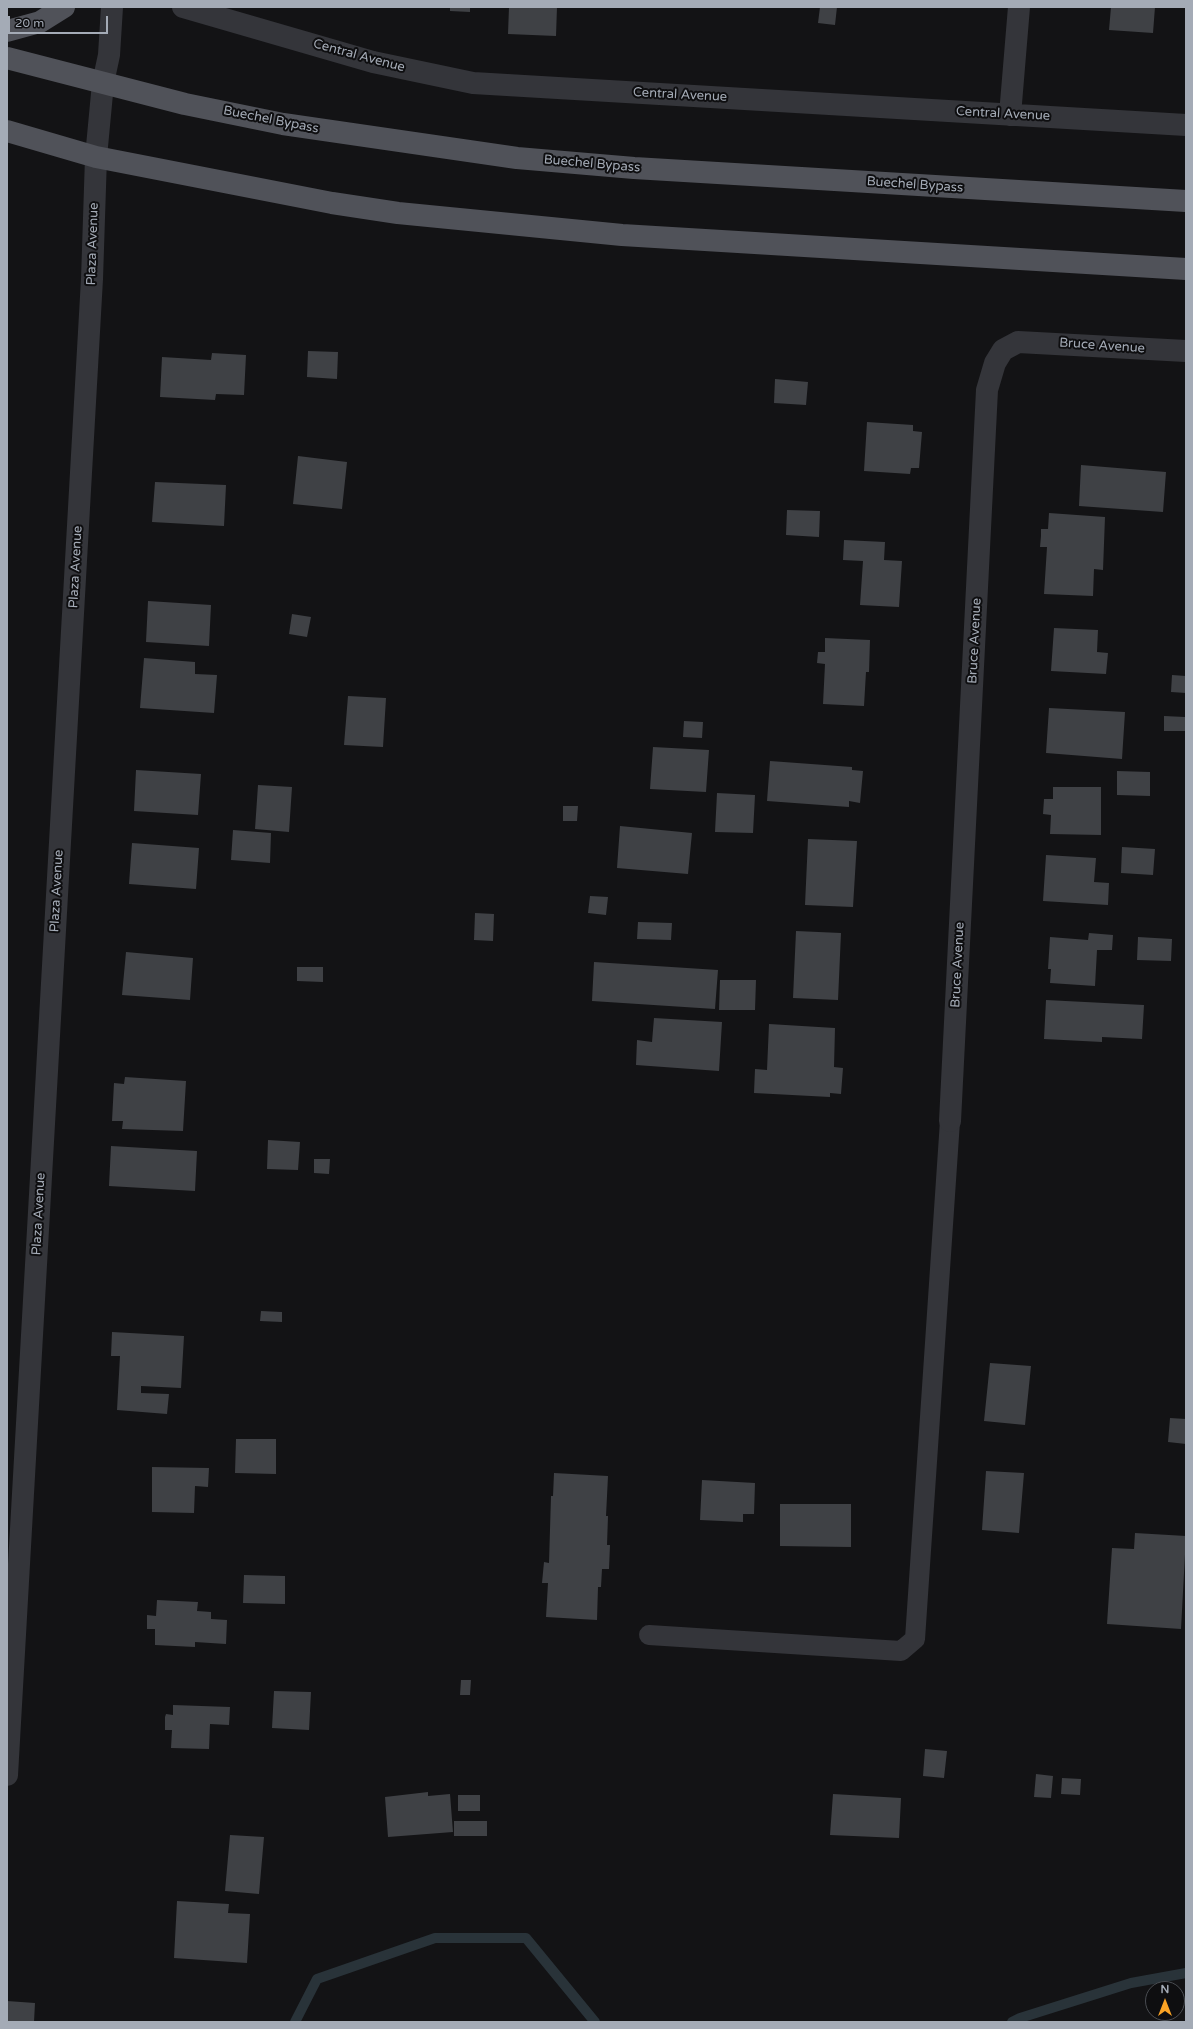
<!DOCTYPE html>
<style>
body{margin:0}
#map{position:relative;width:1193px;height:2029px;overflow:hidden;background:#131315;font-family:"Varela Round",sans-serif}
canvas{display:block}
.frame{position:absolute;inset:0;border:8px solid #a4abb6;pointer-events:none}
.north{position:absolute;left:1145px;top:1981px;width:40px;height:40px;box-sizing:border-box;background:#0e0e10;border:1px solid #4a4d52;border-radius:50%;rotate:0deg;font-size:11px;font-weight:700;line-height:16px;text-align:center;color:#a4abb6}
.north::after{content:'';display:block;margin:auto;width:14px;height:18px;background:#faa325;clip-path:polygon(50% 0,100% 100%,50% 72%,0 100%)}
.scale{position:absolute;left:8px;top:16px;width:100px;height:18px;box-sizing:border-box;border:2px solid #a4abb6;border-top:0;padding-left:5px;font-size:12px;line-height:14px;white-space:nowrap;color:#a4abb6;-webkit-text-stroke:3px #0e0e10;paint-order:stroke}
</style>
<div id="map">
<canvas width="1193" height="2029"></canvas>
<div class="frame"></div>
<div class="north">N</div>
<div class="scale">20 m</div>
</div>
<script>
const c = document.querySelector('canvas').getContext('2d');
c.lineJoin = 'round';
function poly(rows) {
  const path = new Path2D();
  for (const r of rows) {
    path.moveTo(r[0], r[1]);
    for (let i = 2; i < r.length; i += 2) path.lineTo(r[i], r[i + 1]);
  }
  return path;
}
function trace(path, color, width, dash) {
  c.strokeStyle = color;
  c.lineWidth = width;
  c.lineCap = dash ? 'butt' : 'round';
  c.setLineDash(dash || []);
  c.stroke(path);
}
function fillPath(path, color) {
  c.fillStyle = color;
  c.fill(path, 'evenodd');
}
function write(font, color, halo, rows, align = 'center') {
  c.font = font + ' "Varela Round",sans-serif';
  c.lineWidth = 4;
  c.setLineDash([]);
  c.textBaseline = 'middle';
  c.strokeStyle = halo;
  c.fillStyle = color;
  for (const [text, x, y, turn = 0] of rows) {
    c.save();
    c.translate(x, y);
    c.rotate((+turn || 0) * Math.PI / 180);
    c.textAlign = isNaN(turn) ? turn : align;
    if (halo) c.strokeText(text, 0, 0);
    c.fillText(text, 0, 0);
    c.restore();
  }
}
const stream = poly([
 [295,2022,317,1979,435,1938,526,1938,595,2022],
 [1012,2022,1020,2018,1131,1983,1186,1973]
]);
const building = poly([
 [450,7,470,7,470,12,450,11],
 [509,7,557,7,556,36,508,34],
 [820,7,837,7,835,25,818,23],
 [1111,7,1155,7,1153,33,1109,30],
 [308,351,338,352,337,379,307,377],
 [212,353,246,355,244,395,216,394,215,400,160,397,162,357,211,360],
 [775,379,808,382,806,405,774,403],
 [867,422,913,425,913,431,922,432,919,468,911,468,910,474,864,471],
 [298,456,347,462,342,509,293,504],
 [1081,465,1166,472,1163,512,1079,506],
 [155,482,226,485,224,526,152,522],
 [787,510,820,511,819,537,786,535],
 [1049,513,1105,517,1103,570,1094,569,1093,596,1044,594,1047,547,1040,547,1041,536,1041,529,1048,529],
 [844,540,885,542,884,560,902,561,899,607,860,605,863,561,843,560],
 [148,601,211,605,209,646,146,642],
 [292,614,311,617,307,637,289,634],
 [1054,628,1098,630,1097,652,1108,653,1106,674,1051,671],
 [825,638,870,640,869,672,866,672,864,706,823,704,825,664,817,663,818,652,825,652],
 [144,658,195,662,195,674,217,675,214,713,140,708],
 [1172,675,1186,676,1186,693,1171,692],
 [348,696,386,698,383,747,344,745],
 [1049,708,1125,712,1122,759,1046,753],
 [1164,716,1185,717,1185,731,1164,731],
 [684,721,703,722,702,738,683,737],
 [653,747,709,750,706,792,650,789],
 [770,761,852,767,852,770,863,771,860,803,849,801,849,807,767,801],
 [136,770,201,774,198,815,134,811],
 [1117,771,1150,772,1150,796,1117,795],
 [258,785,292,787,289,832,255,829],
 [1053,787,1101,787,1101,835,1050,834,1051,815,1043,814,1044,799,1053,799],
 [717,793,755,795,753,833,715,832],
 [563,806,578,806,577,821,563,821],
 [620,826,692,833,688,874,617,868],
 [233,830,271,833,270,863,231,860],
 [808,839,857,841,853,907,805,905],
 [132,843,199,848,196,889,129,884],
 [1122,847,1155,849,1153,875,1121,873],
 [1046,855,1096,858,1094,882,1109,883,1108,905,1043,901],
 [590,896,608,897,606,915,588,913],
 [475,913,494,914,493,941,474,940],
 [638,922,672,923,671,940,637,939],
 [796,931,841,933,838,1000,793,998],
 [1089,933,1113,935,1112,950,1097,950,1095,986,1050,983,1051,969,1048,969,1050,937,1088,940],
 [1138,937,1172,939,1171,961,1137,960],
 [126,952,193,958,190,1000,122,995],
 [594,962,718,970,715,1009,592,1001],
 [297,967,323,967,323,982,297,981],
 [720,980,756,980,755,1010,719,1010],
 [1046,1000,1144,1005,1142,1039,1102,1037,1102,1042,1044,1039],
 [654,1018,722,1022,719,1071,636,1065,637,1040,652,1042],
 [769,1024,835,1028,834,1067,843,1068,841,1094,830,1093,830,1097,754,1093,755,1069,767,1070],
 [125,1077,186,1081,183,1131,122,1129,123,1121,112,1121,114,1083,124,1084],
 [268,1140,300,1142,298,1170,267,1169],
 [111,1146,197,1151,195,1191,109,1186],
 [314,1159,330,1159,329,1174,314,1173],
 [261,1311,282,1312,282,1322,260,1321],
 [112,1332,184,1336,181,1388,141,1386,141,1393,169,1394,167,1414,117,1410,120,1356,111,1356],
 [990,1363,1031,1366,1025,1425,984,1421],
 [1170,1418,1186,1419,1186,1444,1168,1442],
 [236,1439,276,1439,276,1474,235,1473],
 [152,1467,209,1468,208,1487,195,1486,194,1513,152,1512],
 [986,1471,1024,1473,1019,1533,982,1530],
 [554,1473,608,1476,606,1516,608,1516,607,1545,610,1545,609,1569,602,1569,601,1587,598,1587,597,1620,546,1617,548,1583,542,1583,544,1562,549,1563,551,1496,553,1496],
 [702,1480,755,1483,754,1514,743,1514,743,1522,700,1520],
 [780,1504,851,1504,851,1547,780,1546],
 [1135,1533,1186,1536,1181,1629,1107,1624,1112,1548,1134,1549],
 [244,1575,285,1576,285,1604,243,1603],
 [157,1600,198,1602,197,1611,211,1612,211,1619,227,1620,226,1644,195,1642,195,1647,155,1645,155,1629,147,1629,147,1615,156,1616],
 [461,1680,471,1680,470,1695,460,1695],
 [274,1691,311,1692,309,1730,272,1728],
 [173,1705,230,1707,229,1725,210,1724,209,1749,171,1748,172,1730,165,1730,165,1717,166,1714,173,1715],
 [925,1749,947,1751,944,1778,923,1776],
 [1036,1774,1053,1776,1051,1798,1034,1797],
 [1062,1778,1081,1779,1080,1795,1061,1794],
 [428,1792,428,1796,450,1794,453,1832,388,1837,385,1797],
 [833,1794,901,1798,899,1838,830,1835],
 [458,1795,480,1795,480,1811,458,1811],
 [454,1821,487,1821,487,1836,454,1836],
 [230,1835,264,1837,259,1894,225,1891],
 [177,1901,229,1904,228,1913,250,1914,247,1963,174,1958],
 [7,2001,35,2003,34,2022,7,2022]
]);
const service = poly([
 [649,1635,901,1651,915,1639,950,1121]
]);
const minor = poly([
 [183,7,373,62,473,83,1186,125],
 [1010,115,1019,7],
 [950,1121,987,390,995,363,1003,350,1018,342,1186,351],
 [7,1775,92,279,96,157,103,83,109,55,112,7]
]);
const primary = poly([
 [7,31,40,22,64,7],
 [7,58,185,104,283,124,517,158,634,168,1186,201],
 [7,131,96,157,332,203,398,213,622,235,1186,269]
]);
const streetNames = [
 ["Central Avenue",359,56,15],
 ["Central Avenue",680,95,3],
 ["Central Avenue",1003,114,3],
 ["Buechel Bypass",271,120,11],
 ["Buechel Bypass",592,164,5],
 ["Buechel Bypass",915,185,4],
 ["Plaza Avenue",93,244,-88],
 ["Bruce Avenue",1102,346,4],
 ["Plaza Avenue",76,567,-87],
 ["Bruce Avenue",975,641,-87],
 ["Plaza Avenue",57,891,-87],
 ["Bruce Avenue",958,965,-87],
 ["Plaza Avenue",39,1214,-87]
];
trace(stream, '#293339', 10);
fillPath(building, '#3f4145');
trace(service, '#34353a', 20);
trace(minor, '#34353a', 22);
trace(primary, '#505259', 22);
write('13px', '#a4abb6', '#0e0e10', streetNames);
</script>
